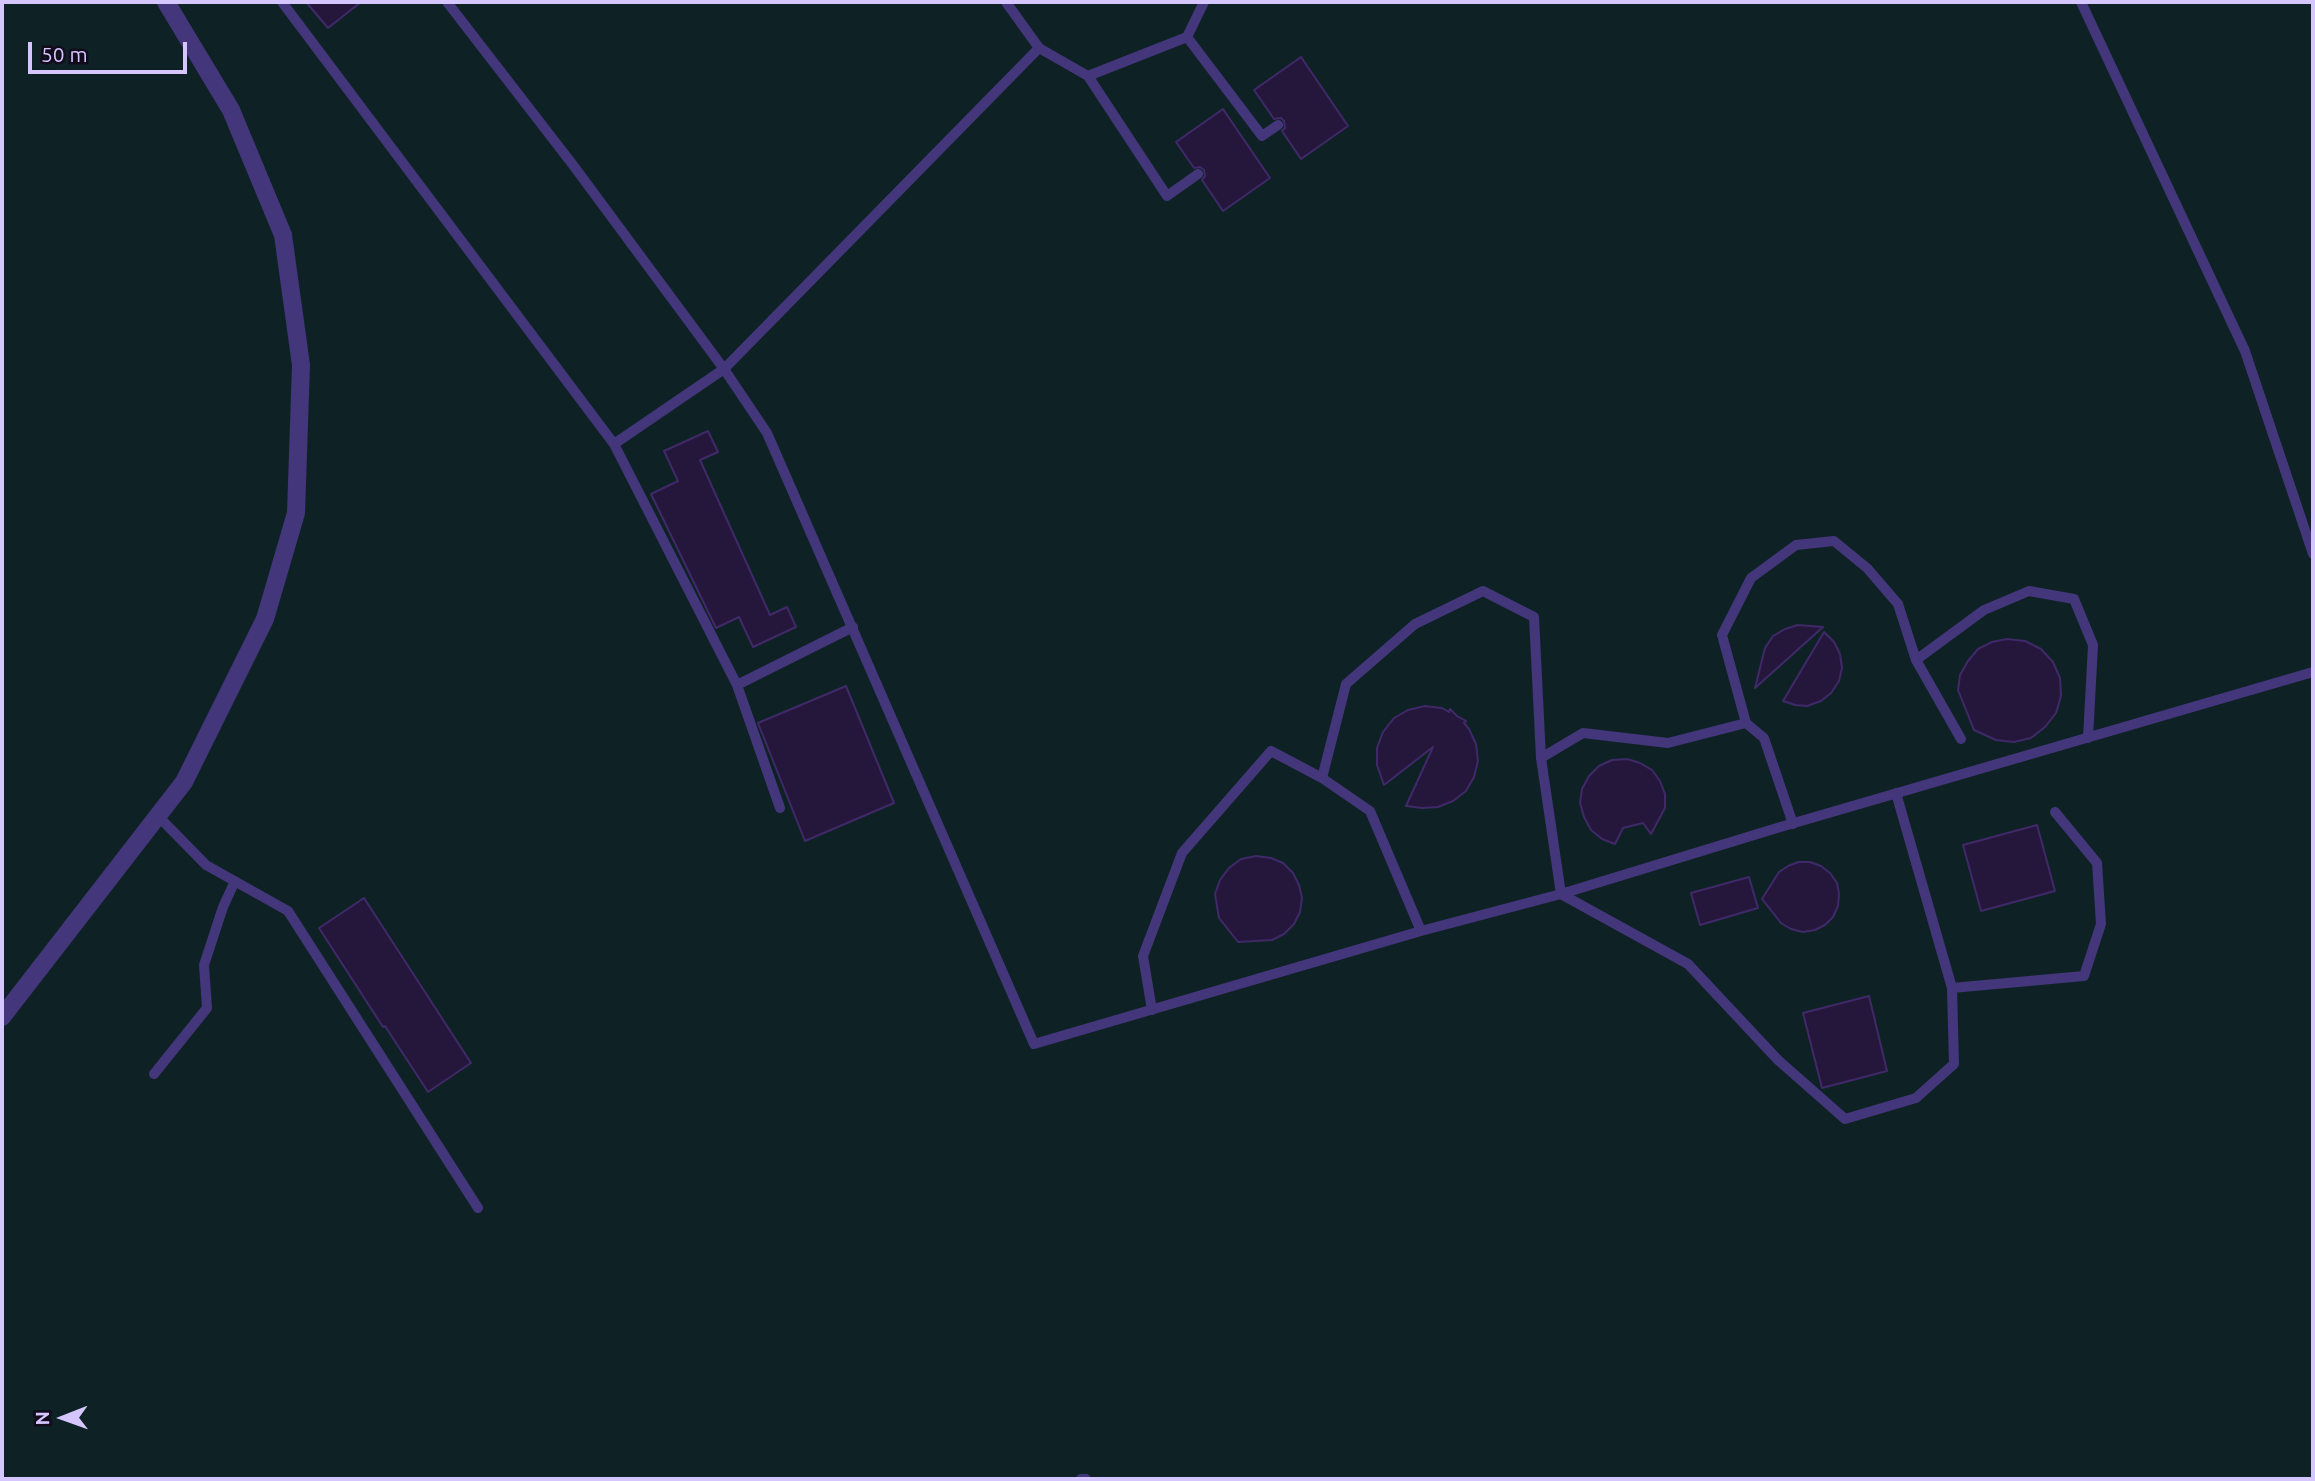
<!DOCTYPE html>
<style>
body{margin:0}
#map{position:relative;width:2315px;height:1481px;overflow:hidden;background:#110b1c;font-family:Ubuntu,sans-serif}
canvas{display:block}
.frame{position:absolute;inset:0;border:4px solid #d6c6ff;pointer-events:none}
.north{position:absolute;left:28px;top:1383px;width:70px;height:70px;-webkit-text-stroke:5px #110b1c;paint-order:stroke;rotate:269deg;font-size:19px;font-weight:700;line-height:28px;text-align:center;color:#d6c6ff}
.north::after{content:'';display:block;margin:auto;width:24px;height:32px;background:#d6c6ff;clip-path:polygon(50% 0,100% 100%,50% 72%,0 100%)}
.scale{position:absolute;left:28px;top:42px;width:159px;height:32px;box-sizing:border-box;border:4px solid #d6c6ff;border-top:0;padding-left:9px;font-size:21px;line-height:24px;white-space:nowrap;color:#d6c6ff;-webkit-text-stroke:5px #110b1c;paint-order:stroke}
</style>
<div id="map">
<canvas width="2315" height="1481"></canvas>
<div class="frame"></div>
<div class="north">N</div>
<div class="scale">50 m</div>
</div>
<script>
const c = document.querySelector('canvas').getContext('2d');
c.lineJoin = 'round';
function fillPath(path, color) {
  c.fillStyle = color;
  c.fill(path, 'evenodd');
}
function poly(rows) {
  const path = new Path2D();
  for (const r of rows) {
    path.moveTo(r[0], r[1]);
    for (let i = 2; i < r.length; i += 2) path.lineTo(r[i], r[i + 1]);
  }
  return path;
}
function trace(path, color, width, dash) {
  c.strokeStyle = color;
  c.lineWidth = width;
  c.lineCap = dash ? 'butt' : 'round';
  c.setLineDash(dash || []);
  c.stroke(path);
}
const green = poly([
 [2,2,2313,2,2313,1479,2,1479]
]);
const building = poly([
 [306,2,361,2,328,28,306,2],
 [1301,57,1348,126,1301,159,1282,131,1285,128,1284,121,1281,118,1274,119,1254,90,1301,57],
 [1223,109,1270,178,1223,211,1202,180,1205,176,1204,170,1200,167,1194,168,1176,142,1223,109],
 [708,431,718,452,700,460,770,615,787,607,796,627,753,647,739,617,716,628,651,494,678,481,664,451,708,431],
 [1798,625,1823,627,1755,688,1765,648,1773,636,1785,629,1798,625],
 [1824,632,1834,642,1840,654,1842,668,1839,681,1831,693,1821,701,1807,706,1795,705,1783,701,1824,632],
 [2007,639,2025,641,2041,649,2053,662,2060,678,2061,696,2056,713,2045,727,2031,738,2014,742,1996,740,1974,730,1958,690,1960,675,1968,661,1978,649,1992,642,2007,639],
 [846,686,894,803,805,841,758,723,846,686],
 [1425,706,1442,708,1449,712,1450,709,1457,716,1466,721,1464,723,1469,729,1476,744,1478,761,1474,777,1466,791,1453,801,1438,807,1422,808,1406,806,1433,747,1384,785,1377,765,1377,748,1383,732,1394,718,1408,710,1425,706],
 [1627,759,1640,763,1652,770,1660,781,1665,794,1665,808,1651,834,1643,823,1623,828,1615,844,1602,839,1591,830,1584,817,1580,803,1582,789,1589,776,1599,766,1612,760,1627,759],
 [2037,825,2055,891,1981,911,1963,845,2037,825],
 [1256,856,1271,858,1283,863,1293,873,1299,885,1302,898,1300,912,1294,924,1284,934,1272,940,1238,942,1219,918,1215,894,1220,880,1229,868,1241,859,1256,856],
 [1798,862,1810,862,1821,866,1830,873,1837,883,1839,894,1838,906,1833,917,1825,925,1815,930,1803,932,1791,929,1781,923,1762,899,1779,872,1788,866,1798,862],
 [1749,877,1758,908,1700,925,1691,893,1749,877],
 [364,898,471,1063,428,1092,385,1026,383,1027,319,928,364,898],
 [1869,996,1887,1071,1822,1088,1803,1013,1869,996]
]);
const lane = poly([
 [282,2,614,444,737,685,780,808],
 [447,2,573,165,724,369,767,433,1034,1044,1421,931,1561,894,1777,828,2313,672],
 [2081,2,2245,351,2313,554],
 [1187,37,1262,136,1278,125],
 [1039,48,1088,76,1187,37,1204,2],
 [1088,76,1167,196,1198,174],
 [614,444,724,369,1039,48,1006,2],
 [1916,660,1961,739],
 [737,685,853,627],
 [1746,723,1764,738,1793,824],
 [1541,758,1561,894,1688,964,1778,1060,1845,1119,1916,1098,1954,1064,1952,988,1896,793],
 [1322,778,1370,811,1421,931],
 [158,816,206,865,288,911,478,1208],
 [1952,988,2084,976,2101,924,2097,863,2055,812],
 [1152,1010,1143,956,1182,853,1271,751,1322,778,1346,684,1415,624,1483,591,1534,617,1541,758,1583,733,1668,743,1746,723,1722,635,1751,578,1796,545,1834,541,1867,568,1898,604,1916,660,1984,610,2029,591,2074,599,2093,645,2088,738],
 [154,1074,207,1008,204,965,223,907,235,881],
 [1081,1479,1086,1479]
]);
const street = poly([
 [2,1017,184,782,265,619,296,513,301,365,283,235,231,110,166,2]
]);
fillPath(green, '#0e2225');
fillPath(building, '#25173c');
trace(building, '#402968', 2);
trace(lane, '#44367b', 10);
trace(street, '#44367b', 18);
</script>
